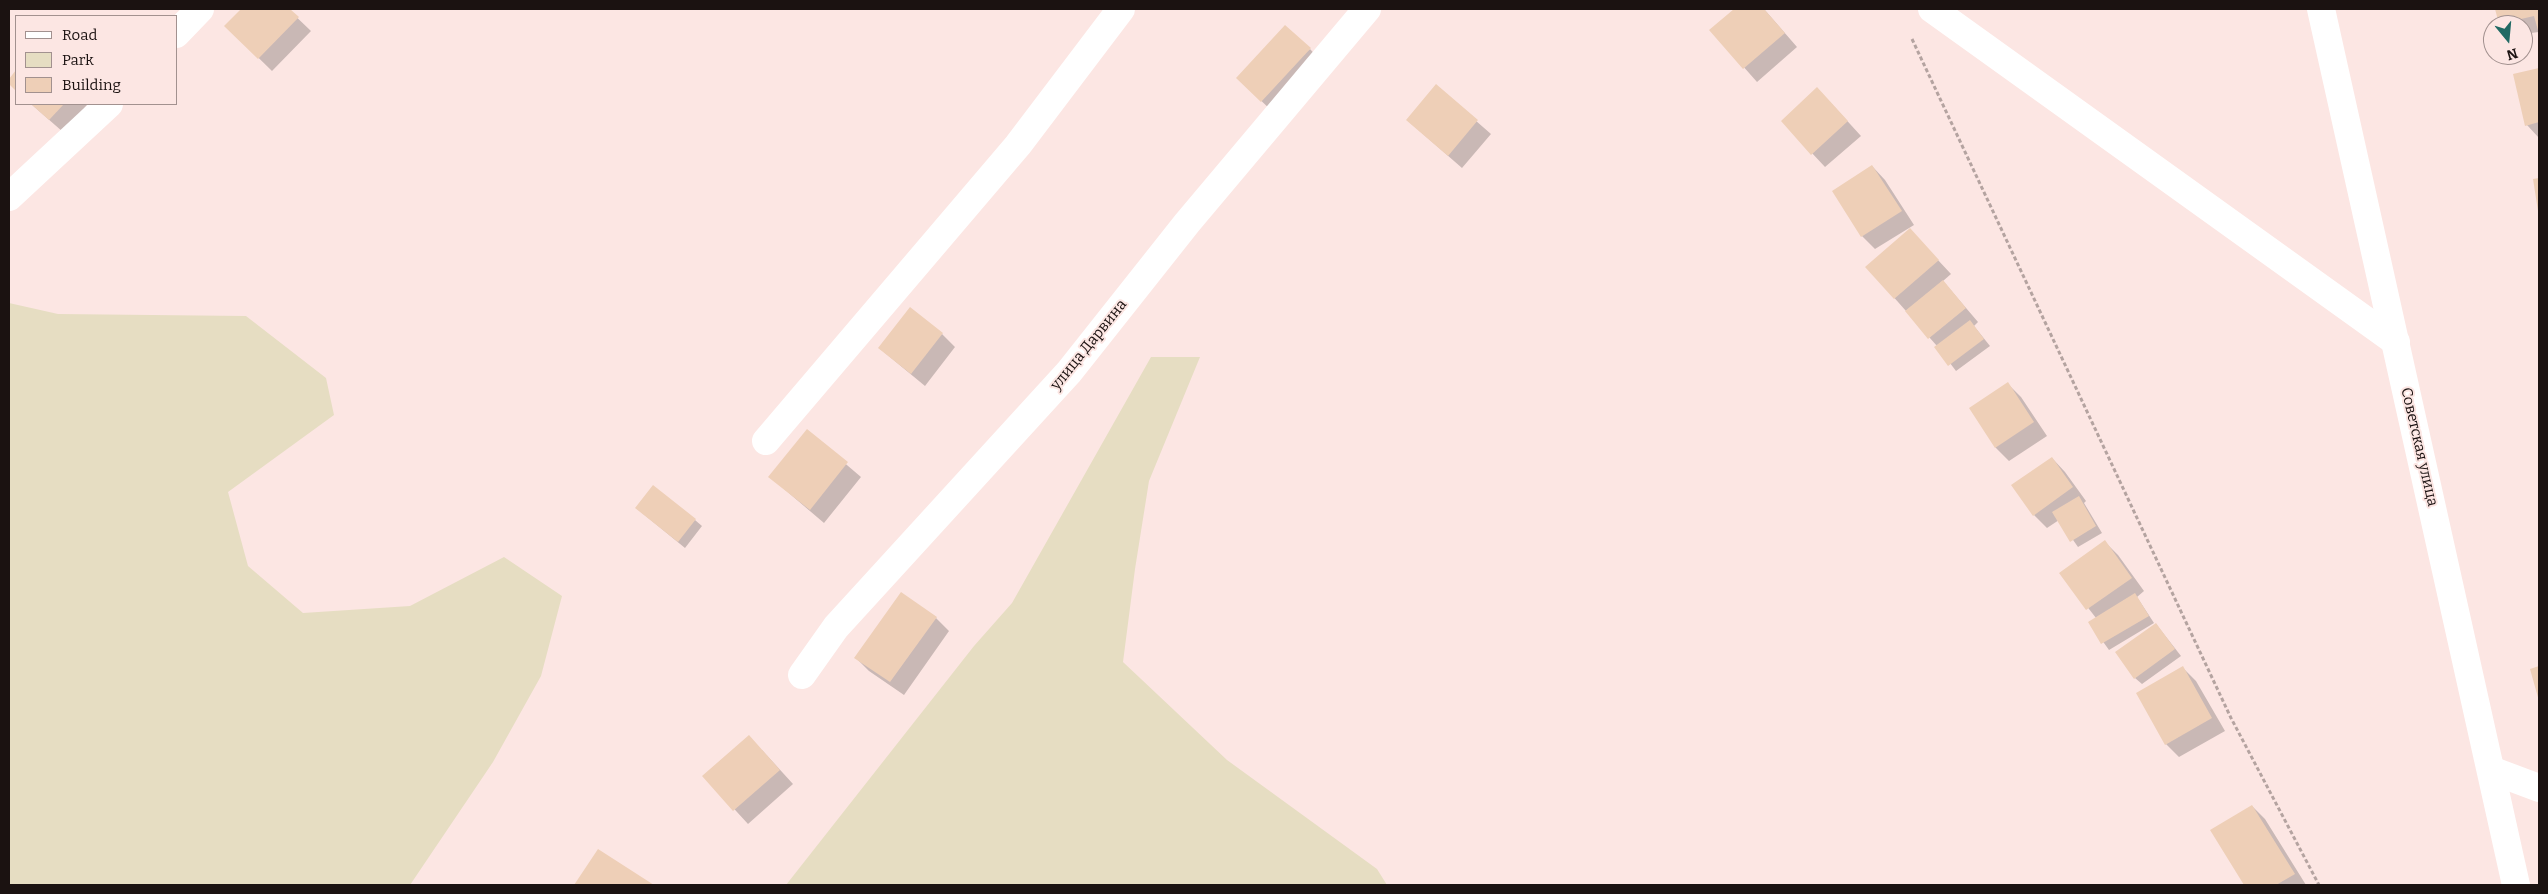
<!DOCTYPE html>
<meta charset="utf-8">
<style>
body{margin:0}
#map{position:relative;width:2548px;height:894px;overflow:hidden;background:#fce6e3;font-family:Bitter,serif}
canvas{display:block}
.frame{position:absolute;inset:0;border:10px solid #1b1211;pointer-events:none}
.legend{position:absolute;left:15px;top:15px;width:162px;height:90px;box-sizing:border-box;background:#fce6e3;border:1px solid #a2918f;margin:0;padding:6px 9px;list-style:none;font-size:15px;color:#1b1211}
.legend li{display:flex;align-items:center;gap:10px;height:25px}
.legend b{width:25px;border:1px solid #a2918f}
.north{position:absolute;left:2483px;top:15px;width:50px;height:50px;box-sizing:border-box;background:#fce6e3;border:1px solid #a2918f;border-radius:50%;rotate:163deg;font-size:14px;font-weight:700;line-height:20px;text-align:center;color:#1b1211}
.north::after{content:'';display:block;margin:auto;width:18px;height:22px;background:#206a64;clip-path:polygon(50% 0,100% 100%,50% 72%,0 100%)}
</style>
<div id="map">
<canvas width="2548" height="894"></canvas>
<div class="frame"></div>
<ul class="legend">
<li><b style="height:6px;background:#fff"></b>Road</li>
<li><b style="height:14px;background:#e6ddc2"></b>Park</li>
<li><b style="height:14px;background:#eecfb7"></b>Building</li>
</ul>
<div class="north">N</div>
</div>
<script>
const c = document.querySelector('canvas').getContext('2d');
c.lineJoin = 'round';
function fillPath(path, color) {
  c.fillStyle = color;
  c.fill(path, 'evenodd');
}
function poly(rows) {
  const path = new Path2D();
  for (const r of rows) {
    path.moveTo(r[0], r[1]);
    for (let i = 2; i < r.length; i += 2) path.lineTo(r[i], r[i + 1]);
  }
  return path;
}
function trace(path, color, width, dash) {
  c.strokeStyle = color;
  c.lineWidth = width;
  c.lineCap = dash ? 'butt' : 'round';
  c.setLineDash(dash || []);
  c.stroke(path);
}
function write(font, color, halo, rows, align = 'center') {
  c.font = font + ' Bitter,serif';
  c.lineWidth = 4;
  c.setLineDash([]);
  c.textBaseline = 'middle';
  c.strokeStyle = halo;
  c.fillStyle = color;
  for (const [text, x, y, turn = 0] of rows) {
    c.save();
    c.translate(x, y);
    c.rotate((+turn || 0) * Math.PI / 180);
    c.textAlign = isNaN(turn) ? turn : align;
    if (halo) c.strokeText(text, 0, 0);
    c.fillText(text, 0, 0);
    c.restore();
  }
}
const green = poly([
 [9,303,58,314,246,316,326,378,334,415,228,492,248,566,303,613,410,606,504,557,562,596,541,676,493,762,410,885,9,885],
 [1151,357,1200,357,1149,481,1135,569,1123,662,1227,760,1377,869,1387,885,786,885,974,646,1012,603]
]);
const shadow = poly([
 [243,9,288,9,311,31,272,71,226,26],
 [1736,9,1764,9,1797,47,1757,82,1711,30],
 [2497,9,2539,9,2539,32,2523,34,2523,25,2502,25],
 [1310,49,1323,63,1275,114,1251,91],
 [2539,69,2539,138,2527,125,2515,75],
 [1436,86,1491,134,1462,168,1407,120],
 [1830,102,1861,136,1825,167,1782,121],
 [31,104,86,104,87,105,63,132],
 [1872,166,1885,180,1914,225,1875,249,1862,236],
 [1910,230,1951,274,1943,281,1978,322,1974,326,1990,346,1956,371,1937,346,1867,267],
 [942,334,955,347,925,386,879,348],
 [2008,384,2021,397,2047,436,2009,461,1996,448,1971,408],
 [807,431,861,477,824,523,770,477],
 [2052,458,2065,472,2086,501,2084,503,2102,533,2078,547,2059,520,2047,528,2034,515],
 [636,508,695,520,702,526,685,548],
 [2105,542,2118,555,2144,591,2137,597,2154,623,2109,650,2089,622,2096,618,2061,573],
 [936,618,949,631,904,695,869,671,856,658],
 [2156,624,2181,656,2142,684,2135,678],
 [2183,668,2196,681,2225,731,2179,757,2166,744],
 [762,750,793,784,748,824,704,776],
 [2252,806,2265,819,2306,885,2246,885,2212,830],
 [598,851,651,885,575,885]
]);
const building = poly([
 [241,9,290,9,299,17,258,59,224,26],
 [1734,9,1764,9,1785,33,1743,69,1709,30],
 [2495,9,2539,9,2539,34,2534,16,2499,24],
 [1285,25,1311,48,1261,102,1236,78],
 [2539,68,2539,122,2525,126,2513,74],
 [16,70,16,91,9,84,9,79],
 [1436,84,1478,120,1448,156,1406,120],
 [1817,87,1848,121,1811,155,1781,121],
 [31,104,64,104,49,120],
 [1872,165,1902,211,1861,237,1832,191],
 [2539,178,2539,211,2538,211,2533,179],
 [1910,228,1939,260,1894,299,1865,267],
 [1943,280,1966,308,1928,339,1905,311],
 [910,307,943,333,911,374,878,348],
 [1970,320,1984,339,1948,366,1934,347],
 [2008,382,2034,422,1995,448,1969,408],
 [807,429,848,462,810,510,768,477],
 [2052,457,2073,487,2033,516,2011,485],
 [653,485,696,519,678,542,635,508],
 [2079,496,2096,526,2070,542,2052,512],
 [2105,540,2132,578,2086,610,2059,573],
 [901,592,937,617,890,682,854,658],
 [2135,593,2149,616,2101,644,2088,622],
 [2156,623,2175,649,2134,679,2115,652],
 [2183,666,2212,718,2165,745,2136,693],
 [2539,666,2539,701,2530,669],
 [749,735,780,770,733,811,702,776],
 [2252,805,2295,874,2276,885,2244,885,2210,830],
 [598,849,654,885,574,885]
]);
const path = poly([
 [1912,39,2231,718,2319,885]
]);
const street = poly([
 [1932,9,2396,342],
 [176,34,200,9],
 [9,197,109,104],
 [766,441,1018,145,1121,9],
 [802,675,836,627,1069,372,1187,223,1367,9],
 [2491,770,2539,788]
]);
const primary = poly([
 [2321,9,2516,885]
]);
const streetNames = [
 ["улица Дарвина",1089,345,-51],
 ["Советская улица",2419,447,77]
];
fillPath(green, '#e6ddc2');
fillPath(shadow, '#0003');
fillPath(building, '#eecfb7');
trace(path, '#b4a3a0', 3, [4, 2.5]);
trace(street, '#fff', 28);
trace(primary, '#fff', 28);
write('15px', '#1b1211', '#fce6e3', streetNames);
</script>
